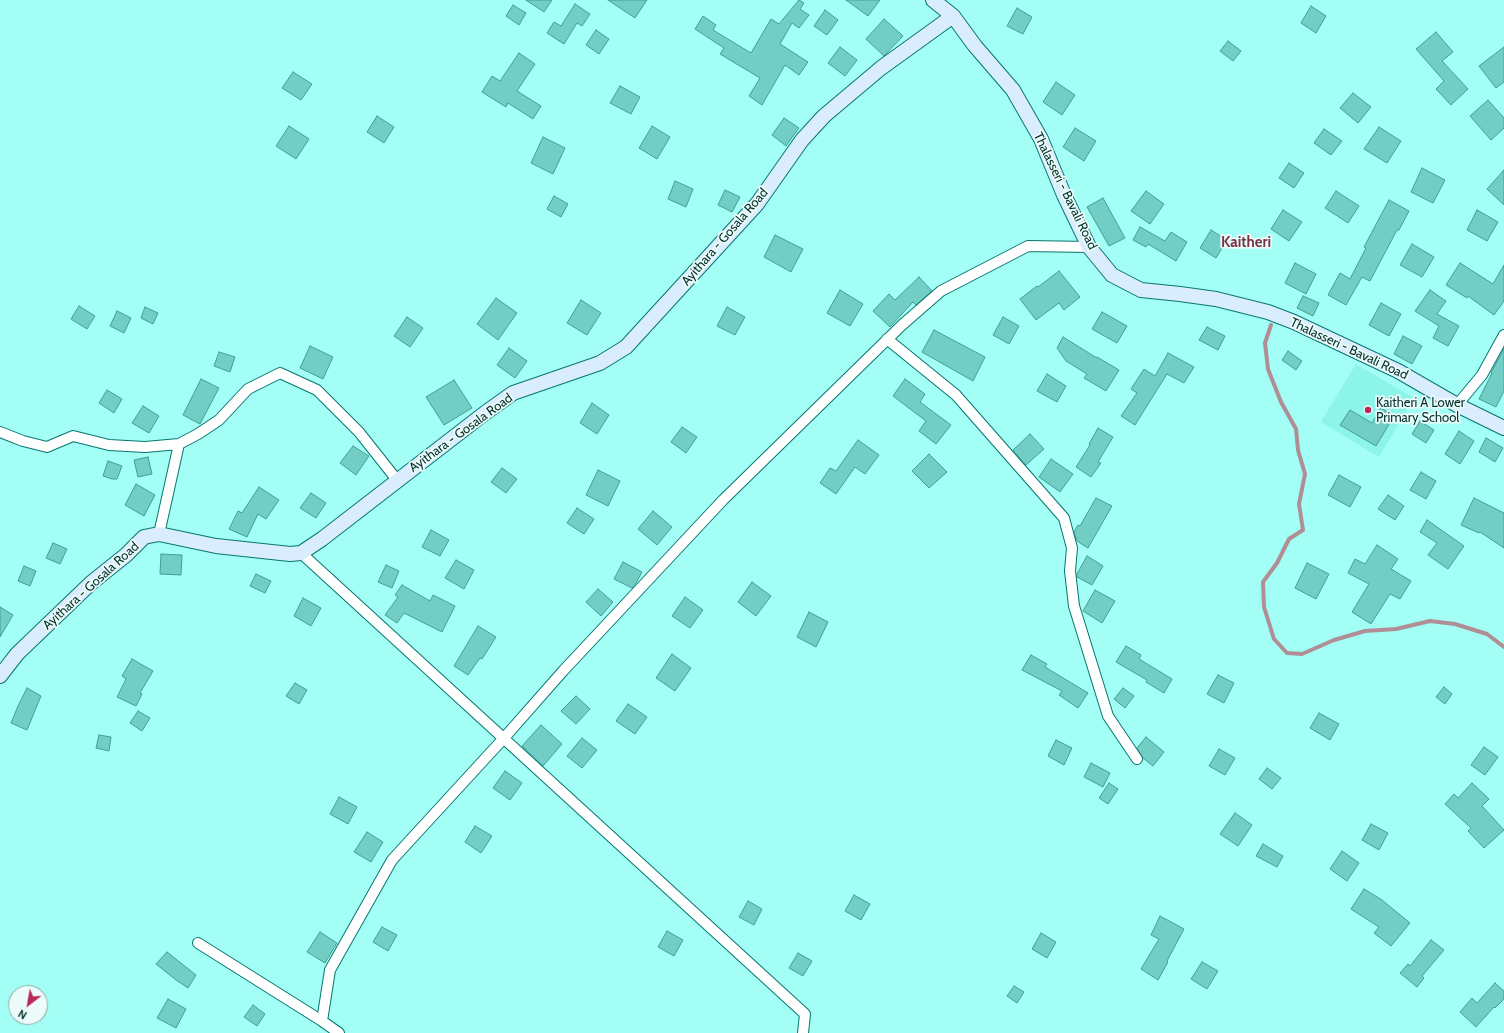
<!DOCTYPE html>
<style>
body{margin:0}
#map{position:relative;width:1504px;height:1033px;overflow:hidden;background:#a3fef5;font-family:Cabin,sans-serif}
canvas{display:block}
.north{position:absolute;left:8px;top:985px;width:40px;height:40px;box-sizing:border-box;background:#ebfcfa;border:1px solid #90aaa8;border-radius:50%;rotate:211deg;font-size:11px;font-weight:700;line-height:16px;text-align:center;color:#07302d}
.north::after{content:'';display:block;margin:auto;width:14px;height:18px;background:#b82957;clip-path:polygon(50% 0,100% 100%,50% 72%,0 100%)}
</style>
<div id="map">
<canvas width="1504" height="1033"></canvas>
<div class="north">N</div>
</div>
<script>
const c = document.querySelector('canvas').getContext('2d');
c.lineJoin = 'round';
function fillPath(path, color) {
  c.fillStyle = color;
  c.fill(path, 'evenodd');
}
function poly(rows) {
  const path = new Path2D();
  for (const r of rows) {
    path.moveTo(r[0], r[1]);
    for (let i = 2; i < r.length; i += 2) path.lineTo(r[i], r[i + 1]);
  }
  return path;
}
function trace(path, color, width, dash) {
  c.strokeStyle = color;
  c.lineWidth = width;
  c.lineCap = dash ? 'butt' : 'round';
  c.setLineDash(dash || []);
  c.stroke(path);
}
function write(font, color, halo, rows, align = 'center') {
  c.font = font + ' Cabin,sans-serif';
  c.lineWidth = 3.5;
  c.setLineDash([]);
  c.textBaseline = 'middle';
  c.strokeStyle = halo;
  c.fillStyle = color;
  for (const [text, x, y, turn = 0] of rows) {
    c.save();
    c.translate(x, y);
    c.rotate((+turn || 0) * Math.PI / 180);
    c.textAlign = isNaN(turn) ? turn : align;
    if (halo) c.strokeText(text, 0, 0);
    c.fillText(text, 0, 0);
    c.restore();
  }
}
const built = poly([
 [1356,364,1414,398,1379,457,1321,422]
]);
const stream = poly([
 [1271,325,1265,343,1268,369,1281,402,1296,429,1298,450,1305,474,1299,504,1303,530,1289,539,1277,563,1263,582,1264,607,1274,639,1287,653,1302,654,1334,640,1365,631,1396,629,1430,621,1455,624,1487,634,1504,647]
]);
const building = poly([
 [526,0,552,0,544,12,526,0],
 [608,0,647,0,635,18,608,0],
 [799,0,804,3,800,9,809,15,799,28,792,23,780,44,808,62,799,75,785,65,762,105,749,96,760,78,720,54,724,48,695,29,703,16,716,25,713,30,751,53,771,19,779,24,799,0],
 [846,0,880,0,868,16,846,0],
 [575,4,590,14,582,26,577,23,564,44,547,33,554,22,561,26,575,4],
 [513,5,526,13,519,25,506,16,513,5],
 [1311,6,1326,16,1316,33,1301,23,1311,6],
 [1017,8,1032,17,1023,34,1007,26,1017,8],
 [825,10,838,20,827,35,814,26,825,10],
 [884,19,903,36,884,56,866,39,884,19],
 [596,30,609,39,599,54,586,45,596,30],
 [1436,32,1453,52,1442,61,1468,89,1451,105,1436,89,1444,81,1416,49,1436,32],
 [1228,41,1241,51,1233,61,1220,51,1228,41],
 [840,47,857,60,845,76,828,63,840,47],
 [1504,47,1504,82,1496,88,1479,66,1504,47],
 [519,53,535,64,517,91,541,106,533,119,508,103,506,107,482,92,492,76,500,81,519,53],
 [293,72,312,84,301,100,282,88,293,72],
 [1056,82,1075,95,1062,115,1043,102,1056,82],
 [620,86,640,97,631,114,610,103,620,86],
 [1353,93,1371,107,1358,123,1340,108,1353,93],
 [1488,100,1504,118,1504,128,1491,140,1470,116,1488,100],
 [377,116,394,127,384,143,367,132,377,116],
 [784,118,799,128,786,146,772,135,784,118],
 [289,126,309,139,296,159,276,146,289,126],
 [652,126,670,137,657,159,639,148,652,126],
 [1379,127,1401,141,1387,163,1364,149,1379,127],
 [1075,128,1096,141,1084,161,1063,147,1075,128],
 [1324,129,1342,141,1331,155,1314,143,1324,129],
 [543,137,565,148,553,174,531,163,543,137],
 [1289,163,1304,173,1294,188,1279,178,1289,163],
 [1422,168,1445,180,1433,203,1411,192,1422,168],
 [1504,170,1504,205,1487,189,1504,170],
 [675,181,693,189,686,207,668,199,675,181],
 [725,190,740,197,732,212,718,205,725,190],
 [1146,191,1164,204,1150,224,1131,211,1146,191],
 [1336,191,1359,206,1348,223,1325,208,1336,191],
 [554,196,568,204,561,217,547,209,554,196],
 [1103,198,1125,238,1109,246,1087,207,1103,198],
 [1389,200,1409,211,1399,230,1397,230,1370,281,1362,277,1346,305,1328,295,1340,273,1350,279,1366,248,1364,247,1389,200],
 [1283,210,1302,222,1289,241,1271,229,1283,210],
 [1477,210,1498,222,1487,241,1467,230,1477,210],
 [1140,227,1165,241,1171,232,1187,242,1176,261,1148,244,1146,247,1133,240,1140,227],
 [1211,230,1227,240,1216,258,1200,248,1211,230],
 [775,235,803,249,791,272,764,257,775,235],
 [1412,244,1434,257,1422,277,1400,265,1412,244],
 [1295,263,1316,274,1306,294,1285,283,1295,263],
 [1460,263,1493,284,1504,265,1504,301,1494,315,1468,296,1467,298,1446,285,1460,263],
 [1059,271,1080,297,1064,310,1059,303,1036,320,1020,299,1037,286,1038,287,1059,271],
 [919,277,932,291,916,305,913,302,890,327,873,311,889,294,895,300,919,277],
 [840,290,863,304,850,326,827,313,840,290],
 [1430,290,1446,301,1437,314,1459,326,1448,346,1433,338,1439,326,1415,311,1430,290],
 [1303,296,1319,303,1313,316,1297,308,1303,296],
 [496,298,517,313,498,340,477,324,496,298],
 [581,300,601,313,587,335,567,323,581,300],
 [1381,303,1401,314,1389,336,1369,325,1381,303],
 [79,306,95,316,87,329,71,319,79,306],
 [145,307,158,313,153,324,141,318,145,307],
 [727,307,745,317,735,335,717,326,727,307],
 [117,311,131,318,124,333,110,326,117,311],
 [1102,312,1127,326,1117,343,1092,329,1102,312],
 [407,317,423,328,410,347,394,336,407,317],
 [1003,317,1019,326,1009,344,993,335,1003,317],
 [1207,327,1225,336,1218,350,1199,340,1207,327],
 [934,330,985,357,973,381,922,352,934,330],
 [1403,336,1422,346,1412,364,1394,354,1403,336],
 [1063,337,1097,358,1097,357,1119,370,1106,391,1084,378,1087,374,1066,361,1057,348,1063,337],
 [310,346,333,357,323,379,300,368,310,346],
 [509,348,527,361,515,378,497,365,509,348],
 [1504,348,1504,391,1496,407,1479,399,1492,373,1491,373,1504,348],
 [1288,351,1302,361,1296,370,1282,360,1288,351],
 [219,352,235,357,230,372,214,366,219,352],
 [1168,353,1194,367,1184,383,1167,374,1135,425,1121,416,1137,393,1131,389,1144,369,1155,376,1168,353],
 [1047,374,1066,386,1057,402,1037,391,1047,374],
 [201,379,219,388,200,424,183,415,201,379],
 [905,379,925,394,920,402,951,425,936,444,919,431,926,421,893,396,905,379],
 [454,380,472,408,444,425,426,397,454,380],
 [107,390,122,399,114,413,99,403,107,390],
 [592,403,609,415,597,434,580,423,592,403],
 [143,406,159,416,149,433,132,423,143,406],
 [1381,408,1394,416,1376,446,1340,425,1350,410,1372,423,1381,408],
 [1420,421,1434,430,1426,443,1412,434,1420,421],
 [682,427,697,437,686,453,671,442,682,427],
 [1098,428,1113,437,1098,462,1101,463,1091,477,1076,467,1090,445,1089,444,1098,428],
 [1459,431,1474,441,1460,464,1445,454,1459,431],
 [1030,434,1044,449,1026,465,1013,450,1030,434],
 [1486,438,1503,448,1495,462,1479,452,1486,438],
 [858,440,879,455,865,474,855,467,836,494,820,483,830,468,836,471,858,440],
 [353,446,369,456,356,475,340,463,353,446],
 [929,454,947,472,929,488,912,471,929,454],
 [148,457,152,474,138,477,134,460,148,457],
 [1051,459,1073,474,1060,492,1039,477,1051,459],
 [108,461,122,466,117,479,112,479,103,476,108,461],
 [502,468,517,479,506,493,491,482,502,468],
 [598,470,620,481,608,506,586,495,598,470],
 [1421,472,1436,481,1426,499,1410,490,1421,472],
 [1339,475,1361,487,1350,507,1328,495,1339,475],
 [136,484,155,495,144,516,125,505,136,484],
 [259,487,279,500,266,519,258,514,247,537,229,529,238,511,242,513,259,487],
 [311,493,326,503,316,518,300,508,311,493],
 [1388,495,1404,506,1395,520,1378,509,1388,495],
 [1096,498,1112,506,1088,548,1077,541,1074,532,1078,525,1080,526,1096,498],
 [1474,498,1504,513,1504,548,1480,532,1479,533,1461,525,1474,498],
 [577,508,594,519,584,534,567,523,577,508],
 [653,511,672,527,657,545,638,529,653,511],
 [1427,520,1464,546,1448,569,1428,555,1437,543,1420,532,1427,520],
 [431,530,449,540,440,556,422,547,431,530],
 [53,543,67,549,60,564,46,558,53,543],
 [1377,545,1398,559,1391,569,1411,581,1400,599,1390,594,1371,624,1352,612,1369,584,1348,573,1355,559,1365,564,1377,545],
 [161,554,182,555,181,575,160,574,161,554],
 [1087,556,1103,566,1092,585,1077,577,1077,574,1087,556],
 [456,560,474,570,464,589,445,578,456,560],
 [623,562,642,572,636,583,632,588,614,579,623,562],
 [1307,563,1329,574,1316,599,1295,588,1307,563],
 [386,565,399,571,392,588,378,582,386,565],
 [24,566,36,571,30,586,18,581,24,566],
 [256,574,271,581,265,593,250,586,256,574],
 [752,582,771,596,756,616,738,602,752,582],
 [402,585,430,601,433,595,455,606,442,632,404,613,397,623,385,615,398,597,395,595,402,585],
 [598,589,613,602,601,616,586,602,598,589],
 [1095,590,1115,601,1102,623,1083,611,1095,590],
 [685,597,703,610,690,628,672,616,685,597],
 [303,598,321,608,311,626,294,616,303,598],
 [0,607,13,615,0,637,0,607],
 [809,612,828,622,816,647,797,637,809,612],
 [478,626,496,637,482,659,480,658,468,675,454,666,478,626],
 [1126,646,1141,655,1139,659,1172,679,1164,693,1146,682,1147,680,1116,662,1126,646],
 [672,654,691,668,675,691,656,678,672,654],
 [1031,655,1047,664,1045,667,1088,693,1078,708,1059,695,1062,691,1022,670,1031,655],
 [132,659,153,671,140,693,142,694,136,706,117,697,126,679,122,676,132,659],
 [1218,675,1234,683,1224,703,1207,694,1218,675],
 [295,683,307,690,299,704,286,696,295,683],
 [1444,687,1452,694,1445,704,1436,697,1444,687],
 [27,688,41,696,27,730,11,723,18,706,27,688],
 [1123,688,1134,696,1125,708,1114,699,1123,688],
 [576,696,590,709,576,724,561,711,576,696],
 [628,704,647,717,635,734,616,721,628,704],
 [138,711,150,718,142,731,130,723,138,711],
 [1319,713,1339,724,1330,740,1310,728,1319,713],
 [541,725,562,744,543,766,522,746,541,725],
 [99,735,111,737,109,751,96,748,99,735],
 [1146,737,1164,752,1153,766,1143,758,1137,748,1146,737],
 [582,738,597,750,582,768,567,756,582,738],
 [1056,740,1072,748,1064,765,1048,756,1056,740],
 [1484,747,1498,757,1485,775,1471,765,1484,747],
 [1219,749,1235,758,1225,775,1209,766,1219,749],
 [1091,763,1110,773,1103,787,1084,777,1091,763],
 [1267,768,1281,778,1272,789,1259,779,1267,768],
 [505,771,522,783,510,800,493,788,505,771],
 [1109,783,1118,789,1108,804,1099,798,1109,783],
 [1472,783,1489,799,1482,806,1504,830,1484,848,1468,831,1471,828,1445,804,1454,794,1458,798,1472,783],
 [339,797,357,807,348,824,330,814,339,797],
 [1235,813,1252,825,1238,846,1220,834,1235,813],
 [1371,824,1388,833,1379,850,1362,840,1371,824],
 [475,826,492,836,481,853,465,842,475,826],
 [367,832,383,842,371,862,354,852,367,832],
 [1263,844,1283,856,1277,867,1256,856,1263,844],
 [1342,851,1359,863,1347,881,1330,869,1342,851],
 [1364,889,1382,900,1410,923,1391,946,1374,933,1379,927,1351,909,1364,889],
 [854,895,870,904,861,920,845,911,854,895],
 [748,901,762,909,754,925,739,917,748,901],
 [1160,916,1184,929,1167,961,1168,962,1158,980,1141,969,1159,939,1151,935,1160,916],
 [382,927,397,935,388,951,373,942,382,927],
 [667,931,683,940,674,956,658,947,667,931],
 [320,932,337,943,325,963,307,952,320,932],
 [1041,933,1056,942,1047,958,1032,949,1041,933],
 [1431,940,1444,950,1422,976,1424,978,1417,987,1400,973,1408,964,1410,966,1431,940],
 [167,952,196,975,188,988,176,980,156,964,167,952],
 [798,953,812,961,803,976,789,968,798,953],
 [1202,962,1218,971,1207,989,1191,979,1202,962],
 [1495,983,1504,991,1504,999,1495,1008,1494,1007,1476,1027,1460,1012,1472,998,1477,1003,1495,983],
 [1014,986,1024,992,1017,1003,1007,996,1014,986],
 [168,999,186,1009,176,1028,157,1018,168,999],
 [253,1005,265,1014,257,1026,244,1017,253,1005]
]);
const street = poly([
 [887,339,956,395,1064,518,1072,548,1070,571,1074,606,1108,716,1137,759],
 [1457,405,1482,375,1504,335],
 [0,432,23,441,47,447,73,436,109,445,145,447,179,444,198,434,219,420,248,389,280,373,317,390,359,432,397,480],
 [159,534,179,444],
 [301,553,805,1014,803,1033],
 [198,943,322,1021],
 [339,1033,322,1021,330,970,392,860,504,738,563,671,723,500,902,325,941,291,1028,246,1089,247]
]);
const secondary = poly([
 [933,0,953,16,975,46,1013,90,1041,139,1064,195,1089,247,1112,275,1141,290,1180,294,1216,299,1268,312,1294,322,1398,371,1457,405,1504,428],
 [0,676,17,654,91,583,126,555,144,537,159,534,216,546,290,554,301,553,322,539,485,413,513,393,600,363,626,347,757,204,802,140,824,116,881,68,953,16]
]);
const markers = [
 [1368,410,4,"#b82957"]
];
const streetNames = [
 ["Thalasseri - Bavali Road",1065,191,64],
 ["Ayithara - Gosala Road",725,237,-49],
 ["Thalasseri - Bavali Road",1349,349,25],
 ["Ayithara - Gosala Road",461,433,-36],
 ["Ayithara - Gosala Road",91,586,-42]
];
const poiNames = [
 ["Kaitheri A Lower",1376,403],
 ["Primary School",1376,418]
];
const quarterNames = [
 ["Kaitheri",1246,243]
];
fillPath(built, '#8df4e9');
trace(stream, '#b08e95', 4);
fillPath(building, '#72cdc4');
trace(building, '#429f97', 1);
trace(street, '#05776f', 12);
trace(secondary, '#05776f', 16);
trace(street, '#fff', 10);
trace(secondary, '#daedff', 14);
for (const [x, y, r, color] of markers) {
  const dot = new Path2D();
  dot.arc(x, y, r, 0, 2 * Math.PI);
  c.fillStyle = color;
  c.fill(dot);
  trace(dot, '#ebfcfa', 1.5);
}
write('13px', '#07302d', '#ebfcfa', streetNames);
write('13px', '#07302d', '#ebfcfa', poiNames, 'left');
write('bold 15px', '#7b3446', '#ebfcfa', quarterNames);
</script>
